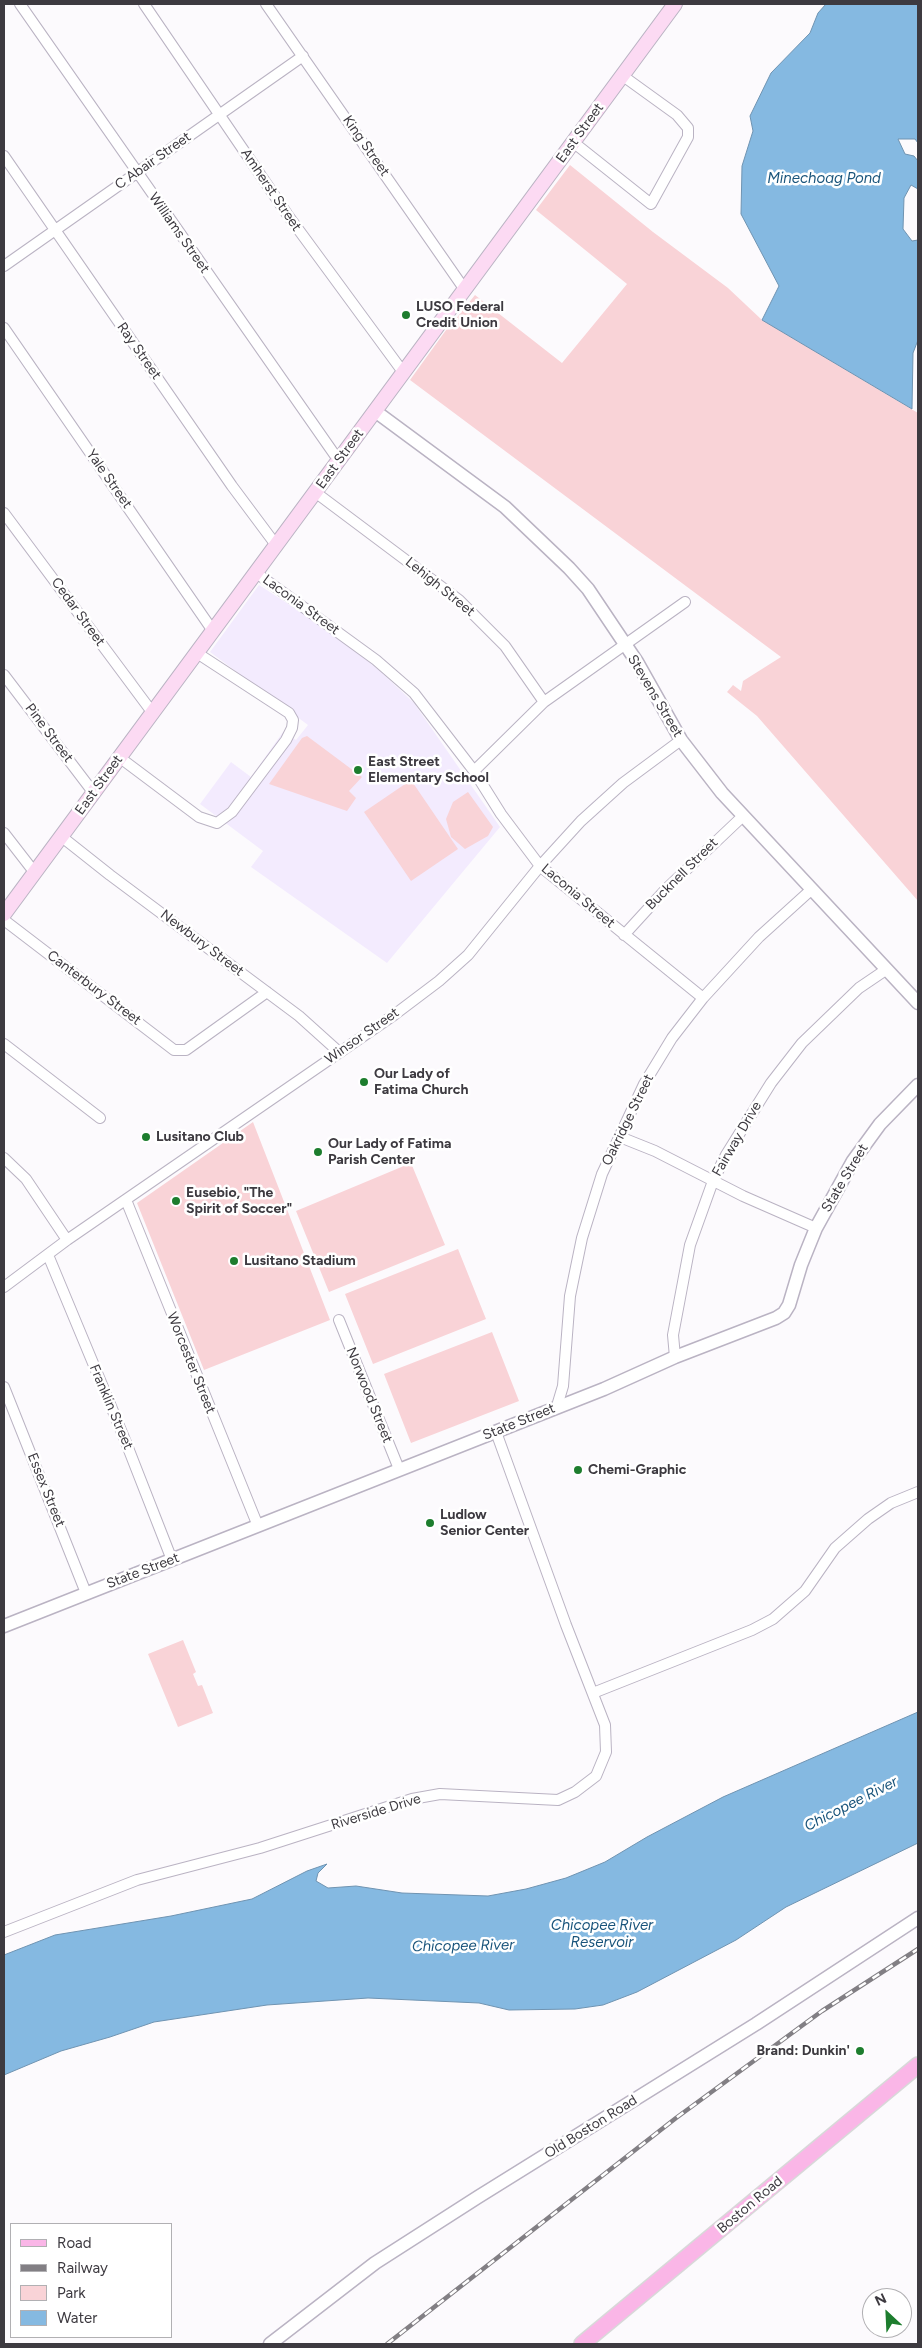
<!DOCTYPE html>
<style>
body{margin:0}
#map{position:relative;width:922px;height:2348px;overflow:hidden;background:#fcfafd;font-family:Figtree,sans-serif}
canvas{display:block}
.frame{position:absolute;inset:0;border:5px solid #3d3a40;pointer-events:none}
.legend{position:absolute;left:10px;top:2223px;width:162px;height:115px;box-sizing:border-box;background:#fff;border:1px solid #b1b0b3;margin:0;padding:6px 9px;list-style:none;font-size:15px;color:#3d3a40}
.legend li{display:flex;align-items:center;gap:10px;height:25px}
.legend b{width:25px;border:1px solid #b1b0b3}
.north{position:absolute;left:862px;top:2288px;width:50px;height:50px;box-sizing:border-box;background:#fff;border:1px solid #b1b0b3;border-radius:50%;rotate:335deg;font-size:14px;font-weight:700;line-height:20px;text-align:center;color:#3d3a40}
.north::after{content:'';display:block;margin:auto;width:18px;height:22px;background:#1d7d2e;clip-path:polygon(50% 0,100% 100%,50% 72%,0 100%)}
</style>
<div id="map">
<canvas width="922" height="2348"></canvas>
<div class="frame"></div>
<ul class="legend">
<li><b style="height:6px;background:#fab6e7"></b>Road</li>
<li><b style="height:6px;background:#827f84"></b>Railway</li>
<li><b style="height:14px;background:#f9d3d7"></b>Park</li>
<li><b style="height:14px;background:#85b9e1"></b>Water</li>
</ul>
<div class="north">N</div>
</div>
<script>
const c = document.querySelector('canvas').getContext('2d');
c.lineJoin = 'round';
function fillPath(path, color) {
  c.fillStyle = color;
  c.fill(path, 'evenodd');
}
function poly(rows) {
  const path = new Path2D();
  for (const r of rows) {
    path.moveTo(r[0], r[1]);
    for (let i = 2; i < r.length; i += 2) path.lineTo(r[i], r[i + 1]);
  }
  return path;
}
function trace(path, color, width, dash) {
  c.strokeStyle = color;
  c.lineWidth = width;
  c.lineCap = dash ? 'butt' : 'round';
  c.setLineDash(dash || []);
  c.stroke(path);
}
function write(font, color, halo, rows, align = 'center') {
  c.font = font + ' Figtree,sans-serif';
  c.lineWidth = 5;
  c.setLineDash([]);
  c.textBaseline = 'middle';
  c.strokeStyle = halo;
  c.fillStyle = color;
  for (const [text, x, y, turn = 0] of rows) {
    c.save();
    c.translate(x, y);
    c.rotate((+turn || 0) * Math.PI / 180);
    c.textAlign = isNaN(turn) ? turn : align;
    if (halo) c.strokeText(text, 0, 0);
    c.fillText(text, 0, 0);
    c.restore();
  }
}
const built = poly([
 [259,585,333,633,380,671,414,703,500,827,387,963,251,867,263,851,200,804,231,762,251,777,283,732,296,740,308,725,210,652]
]);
const green = poly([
 [570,165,653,232,728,288,762,320,918,413,918,901,757,716,727,692,733,685,741,691,743,681,781,657,410,380,454,319,455,320,475,295,562,363,627,284,536,210],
 [307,736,362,777,349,791,356,798,347,811,269,784,302,738],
 [411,780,458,849,411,881,364,812],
 [468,792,493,827,488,836,465,849,451,837,446,819,453,802],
 [253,1122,330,1320,204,1370,137,1203],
 [411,1163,445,1245,329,1292,296,1211],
 [458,1249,486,1319,373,1364,345,1294],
 [492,1332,519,1401,411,1443,384,1374],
 [183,1640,196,1672,193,1674,198,1686,202,1685,213,1713,178,1727,148,1654]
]);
const water = poly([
 [826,4,918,4,918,143,915,139,898,139,905,154,914,156,918,161,918,189,911,185,904,198,903,229,912,241,918,240,918,340,913,353,912,409,762,320,779,286,741,214,742,166,753,131,750,116,771,73,810,33,818,13,826,4],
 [918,1712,918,1843,786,1907,736,1940,637,1992,603,2005,575,2009,509,2010,479,2003,368,1998,267,2005,154,2022,110,2037,61,2051,4,2075,4,1955,55,1935,171,1916,252,1899,307,1871,327,1864,318,1873,316,1881,328,1888,356,1886,402,1893,488,1896,526,1889,566,1878,605,1862,647,1837,723,1797,918,1712]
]);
const minor = poly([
 [20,4,339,461],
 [144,4,287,214,403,372],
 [266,4,465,290],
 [573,142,651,204,688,137,688,128,677,115,623,76],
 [4,156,232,486,276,545],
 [4,266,303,56],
 [4,328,213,631],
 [315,492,459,600,505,646,544,702],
 [4,513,152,712],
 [255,572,376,660,414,693,474,771,501,814,540,866,703,998],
 [4,675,93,792],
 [119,757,199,817,217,823,232,812,286,740,292,728,293,720,289,713,197,653],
 [474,771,544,702,685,602],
 [4,833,35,873],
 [62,837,110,875,299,1016,339,1052],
 [4,920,174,1050,186,1050,267,992],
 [624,935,666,889,743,816],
 [4,1044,100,1118],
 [620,1137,655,1151,743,1196,816,1228],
 [4,1158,26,1179,67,1240],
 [126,1200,258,1526],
 [48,1255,125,1440,172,1560],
 [4,1287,67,1240,394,1015,439,981,468,955,540,866,581,821,623,783,681,740],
 [339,1320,399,1469],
 [675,1357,673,1335,690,1245,713,1181,726,1155,771,1083,802,1043,859,988,887,969],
 [4,1387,86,1593],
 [557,1406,563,1386,570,1296,582,1238,602,1174,644,1084,672,1038,703,998,759,937,812,889],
 [593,1693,752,1630,773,1619,805,1591,835,1548,868,1519,891,1503,918,1492],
 [4,1932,137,1880,260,1848,412,1799,440,1794,558,1800,575,1792,596,1776,606,1752,605,1725,566,1625,496,1432]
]);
const tertiary = poly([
 [375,411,505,507,569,568,588,589,637,662,681,740,722,793,918,1003],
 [4,1626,604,1389,675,1357,776,1318,784,1313,789,1305,801,1265,816,1228,853,1161,880,1124,918,1085],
 [270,2344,375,2263,478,2197,756,2024,918,1918]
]);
const secondary = poly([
 [4,914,675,4]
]);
const primary = poly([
 [582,2344,918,2065]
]);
const rail = poly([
 [387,2344,676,2118,822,2011,918,1949]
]);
const markers = [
 [406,315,5,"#1d7d2e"],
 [358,770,5,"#1d7d2e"],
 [364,1082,5,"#1d7d2e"],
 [146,1137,5,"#1d7d2e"],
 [318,1152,5,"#1d7d2e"],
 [176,1201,5,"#1d7d2e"],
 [234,1261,5,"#1d7d2e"],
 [578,1470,5,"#1d7d2e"],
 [430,1523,5,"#1d7d2e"],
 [860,2051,5,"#1d7d2e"]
];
const streetNames = [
 ["East Street",580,133,-54],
 ["King Street",366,146,55],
 ["C Abair Street",153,161,-35],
 ["Amherst Street",271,190,56],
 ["Williams Street",179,233,55],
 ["Ray Street",139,351,55],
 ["East Street",340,459,-54],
 ["Yale Street",109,479,55],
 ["Lehigh Street",440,587,39],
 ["Laconia Street",301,605,36],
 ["Cedar Street",78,612,54],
 ["Stevens Street",655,696,59],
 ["Pine Street",49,733,53],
 ["East Street",99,785,-54],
 ["Bucknell Street",682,874,-45],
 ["Laconia Street",578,896,40],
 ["Newbury Street",202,943,37],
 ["Canterbury Street",94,988,37],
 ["Winsor Street",362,1036,-35],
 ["Oakridge Street",628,1120,-64],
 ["Fairway Drive",737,1139,-60],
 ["State Street",845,1178,-59],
 ["Worcester Street",191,1363,68],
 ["Norwood Street",369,1395,68],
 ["Franklin Street",111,1407,67],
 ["State Street",519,1422,-22],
 ["Essex Street",46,1490,68],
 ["State Street",143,1571,-21],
 ["Riverside Drive",376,1812,-17],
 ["Old Boston Road",591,2127,-32],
 ["Boston Road",750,2205,-40]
];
const poiNames = [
 ["LUSO Federal",416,307],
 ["Credit Union",416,323],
 ["East Street",368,762],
 ["Elementary School",368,778],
 ["Our Lady of",374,1074],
 ["Fatima Church",374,1090],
 ["Lusitano Club",156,1137],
 ["Our Lady of Fatima",328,1144],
 ["Parish Center",328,1160],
 ["Eusebio, \"The",186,1193],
 ["Spirit of Soccer\"",186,1209],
 ["Lusitano Stadium",244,1261],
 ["Chemi-Graphic",588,1470],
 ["Ludlow",440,1515],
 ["Senior Center",440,1531],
 ["Brand: Dunkin'",850,2051,"right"]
];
const waterNames = [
 ["Minechoag Pond",824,179],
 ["Chicopee River",851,1804,-27],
 ["Chicopee River",602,1926],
 ["Reservoir",602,1943],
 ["Chicopee River",463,1946,-1]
];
fillPath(built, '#f3ebfe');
fillPath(green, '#f9d3d7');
fillPath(water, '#85b9e1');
trace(water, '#6f93b1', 1);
trace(minor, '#bab3c3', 12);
trace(tertiary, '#bab3c3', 15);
trace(secondary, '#bab3c3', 16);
trace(primary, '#d8d8d9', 18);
trace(minor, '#fff', 10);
trace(tertiary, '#fff', 12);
trace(secondary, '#fcdaf3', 14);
trace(primary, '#fab6e7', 15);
trace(rail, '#827f84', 4.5);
trace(rail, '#fff', 2.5, [8]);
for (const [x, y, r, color] of markers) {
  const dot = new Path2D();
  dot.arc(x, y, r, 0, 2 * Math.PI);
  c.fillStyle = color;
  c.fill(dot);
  trace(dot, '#fff', 2);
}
write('14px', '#3d3a40', '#fff', streetNames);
write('bold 14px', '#3d3a40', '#fff', poiNames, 'left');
write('italic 15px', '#19547b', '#fff', waterNames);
</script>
